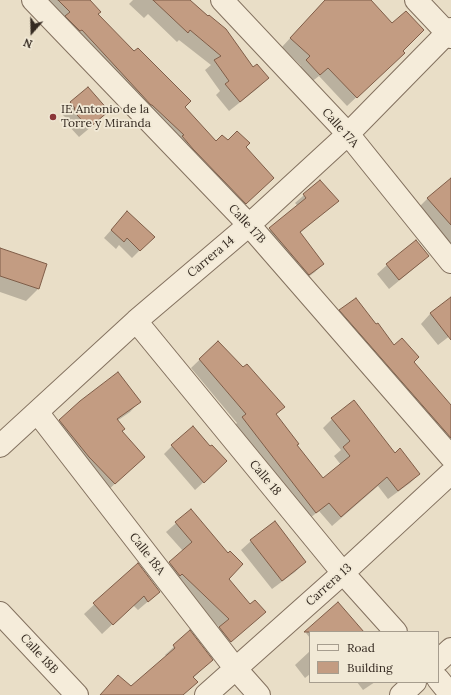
<!DOCTYPE html>
<style>
body{margin:0}
#map{position:relative;width:451px;height:695px;overflow:hidden;background:#e9dec7;font-family:Lora,serif}
canvas{display:block}
.legend{position:absolute;left:309px;top:631px;width:130px;height:52px;box-sizing:border-box;background:#f1e9d6;border:1px solid #a69d8e;margin:0;padding:5px 7px;list-style:none;font-size:12px;color:#352a21}
.legend li{display:flex;align-items:center;gap:8px;height:20px}
.legend b{width:20px;border:1px solid #a69d8e}
.north{position:absolute;left:12px;top:12px;width:40px;height:40px;-webkit-text-stroke:3px #f1e9d6;paint-order:stroke;rotate:200deg;font-size:11px;font-weight:700;line-height:16px;text-align:center;color:#352a21}
.north::after{content:'';display:block;margin:auto;width:14px;height:18px;background:#352a21;clip-path:polygon(50% 0,100% 100%,50% 72%,0 100%)}
</style>
<div id="map">
<canvas width="451" height="695"></canvas>
<ul class="legend">
<li><b style="height:5px;background:#f5ecda"></b>Road</li>
<li><b style="height:11px;background:#c39c82"></b>Building</li>
</ul>
<div class="north">N</div>
</div>
<script>
const c = document.querySelector('canvas').getContext('2d');
c.lineJoin = 'round';
function fillPath(path, color) {
  c.fillStyle = color;
  c.fill(path, 'evenodd');
}
function poly(rows) {
  const path = new Path2D();
  for (const r of rows) {
    path.moveTo(r[0], r[1]);
    for (let i = 2; i < r.length; i += 2) path.lineTo(r[i], r[i + 1]);
  }
  return path;
}
function trace(path, color, width, dash) {
  c.strokeStyle = color;
  c.lineWidth = width;
  c.lineCap = dash ? 'butt' : 'round';
  c.setLineDash(dash || []);
  c.stroke(path);
}
function write(font, color, halo, rows, align = 'center') {
  c.font = font + ' Lora,serif';
  c.lineWidth = 3.5;
  c.setLineDash([]);
  c.textBaseline = 'middle';
  c.strokeStyle = halo;
  c.fillStyle = color;
  for (const [text, x, y, turn = 0] of rows) {
    c.save();
    c.translate(x, y);
    c.rotate((+turn || 0) * Math.PI / 180);
    c.textAlign = isNaN(turn) ? turn : align;
    if (halo) c.strokeText(text, 0, 0);
    c.fillText(text, 0, 0);
    c.restore();
  }
}
const shadow = poly([
 [41,0,88,0,97,14,216,143,228,141,244,147,264,187,236,212],
 [133,0,188,0,253,68,268,78,258,88,229,111,216,95,220,91,205,70,211,65,179,40,177,42,148,14,144,18,129,4],
 [325,0,370,0,401,51,395,61,347,106,319,76,310,83,298,69,301,66,282,47],
 [88,88,98,121,79,137,68,125,69,124,65,119,66,118,61,113],
 [320,181,337,201,300,233,323,264,315,272,300,283,262,237,298,206,295,203],
 [451,192,451,248,419,207,428,198],
 [120,220,153,237,132,258,119,245,116,249,104,238],
 [0,248,38,289,26,301,0,292],
 [428,256,418,265,389,289,377,274,387,265],
 [451,298,451,335,438,345,421,324,430,314],
 [340,310,376,326,394,346,413,362,451,407,451,435,439,445,331,320],
 [218,342,283,407,276,415,296,445,323,479,341,465,334,456,341,450,323,428,332,419,394,454,419,474,410,483,388,499,378,486,332,526,319,511,306,521,233,427,237,423,191,368],
 [139,402,130,412,117,421,134,466,105,493,50,431,60,421],
 [172,446,218,469,195,490,164,454],
 [191,510,227,579,250,606,264,612,221,651,211,637,220,628,161,572,183,551,166,532],
 [251,541,305,562,295,572,272,589,241,550],
 [138,564,159,592,138,610,133,605,102,634,84,614],
 [315,624,363,632,310,632,310,638,306,633],
 [190,632,203,668,193,678,196,682,183,695,100,695,131,688,167,657,165,655],
 [310,651,310,674,305,678,295,665],
 [357,682,375,682,363,690]
]);
const building = poly([
 [58,0,90,0,101,12,98,14,134,51,138,48,191,101,185,107,216,141,222,135,228,140,237,131,250,143,246,147,274,178,246,204,193,149,182,136,184,135,152,105,151,105,82,30,80,31,65,16,70,12,58,0],
 [153,0,190,0,208,16,209,15,226,29,253,67,257,64,269,78,240,102,225,84,229,81,214,60,221,56,190,30,188,33,153,0],
 [325,0,371,0,392,23,406,11,424,30,403,51,405,53,357,98,328,68,320,75,306,60,310,56,290,38,325,0],
 [88,87,109,111,89,128,77,115,78,114,74,109,75,108,70,102,88,87],
 [451,178,451,225,427,198,451,178],
 [320,180,339,201,300,232,324,264,309,275,269,228,306,198,303,194,320,180],
 [127,211,155,237,140,251,127,238,124,242,111,230,127,211],
 [416,240,429,256,399,280,386,264,416,240],
 [0,248,47,264,39,289,0,276,0,248],
 [451,297,451,340,430,313,451,297],
 [356,298,376,324,378,323,394,345,402,338,419,357,414,362,451,405,451,438,339,310,356,298],
 [218,341,243,367,247,364,285,407,276,414,299,444,297,445,323,478,350,456,343,447,350,441,331,418,354,400,395,453,400,448,420,474,398,491,387,477,341,517,329,503,316,513,242,417,246,414,199,359,218,341],
 [118,372,141,402,117,419,125,429,122,431,145,457,115,484,89,457,59,420,80,401,118,372],
 [193,426,210,446,212,445,227,461,204,483,171,445,193,426],
 [191,509,228,553,230,551,243,564,229,579,250,604,255,600,266,612,231,642,219,627,229,619,182,574,180,576,169,562,192,542,175,522,191,509],
 [275,521,306,562,282,581,250,540,275,521],
 [138,563,160,592,148,602,144,596,113,625,93,603,138,563],
 [338,602,364,632,304,632,338,602],
 [190,630,213,660,193,677,198,682,183,695,100,695,118,675,131,686,175,648,173,645,190,630]
]);
const minor = poly([
 [33,0,249,225,451,457],
 [222,0,348,134,451,262],
 [416,0,451,37],
 [136,321,343,573,396,632],
 [37,412,235,668,259,695],
 [0,446,136,321,249,225,348,134,451,29],
 [0,613,77,695],
 [438,661,451,649],
 [438,679,451,695],
 [206,695,343,573,451,473],
 [401,695,415,682]
]);
const markers = [
 [53,117,4,"#8b3638"]
];
const poiNames = [
 ["IE Antonio de la",61,110],
 ["Torre y Miranda",61,124]
];
const streetNames = [
 ["Calle 17A",340,128,48],
 ["Calle 17B",247,224,47],
 ["Carrera 14",211,257,-40],
 ["Calle 18",265,478,50],
 ["Calle 18A",147,554,52],
 ["Carrera 13",329,585,-42],
 ["Calle 18B",39,654,47]
];
fillPath(shadow, '#0003');
fillPath(building, '#c39c82');
trace(building, '#7f5d48', 1);
trace(minor, '#83715f', 24);
trace(minor, '#f5ecda', 22);
for (const [x, y, r, color] of markers) {
  const dot = new Path2D();
  dot.arc(x, y, r, 0, 2 * Math.PI);
  c.fillStyle = color;
  c.fill(dot);
  trace(dot, '#f1e9d6', 1.5);
}
write('12px', '#352a21', '#f1e9d6', poiNames, 'left');
write('12px', '#352a21', '#f1e9d6', streetNames);
</script>
